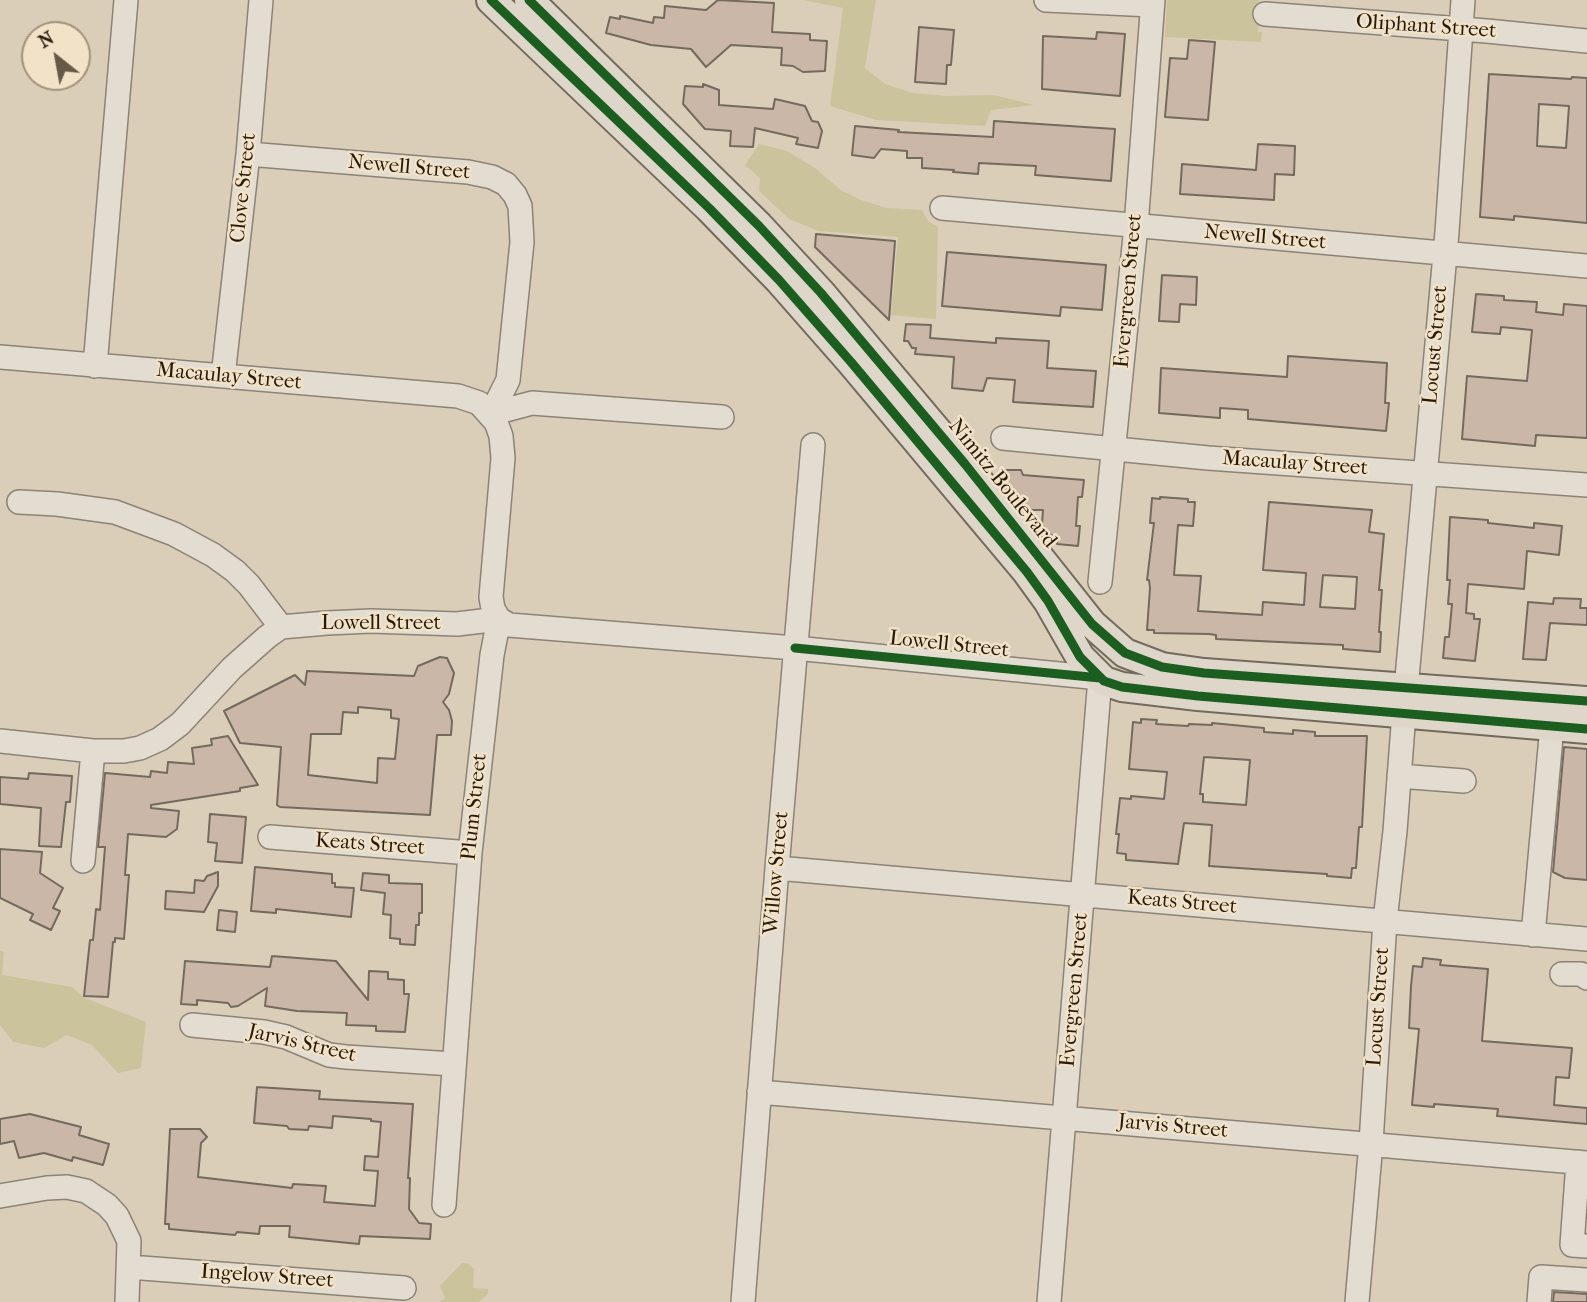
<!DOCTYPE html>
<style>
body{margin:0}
#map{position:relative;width:1587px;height:1302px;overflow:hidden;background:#dbceb9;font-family:"IM FELL French Canon",serif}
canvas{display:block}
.north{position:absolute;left:21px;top:21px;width:70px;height:70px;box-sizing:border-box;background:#f1e2c8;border:2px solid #a1927c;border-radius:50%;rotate:329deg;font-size:19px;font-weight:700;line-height:28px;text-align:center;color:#281a0a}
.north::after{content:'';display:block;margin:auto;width:24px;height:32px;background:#675947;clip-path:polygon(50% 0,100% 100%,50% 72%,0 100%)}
</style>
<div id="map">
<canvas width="1587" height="1302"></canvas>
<div class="north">N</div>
</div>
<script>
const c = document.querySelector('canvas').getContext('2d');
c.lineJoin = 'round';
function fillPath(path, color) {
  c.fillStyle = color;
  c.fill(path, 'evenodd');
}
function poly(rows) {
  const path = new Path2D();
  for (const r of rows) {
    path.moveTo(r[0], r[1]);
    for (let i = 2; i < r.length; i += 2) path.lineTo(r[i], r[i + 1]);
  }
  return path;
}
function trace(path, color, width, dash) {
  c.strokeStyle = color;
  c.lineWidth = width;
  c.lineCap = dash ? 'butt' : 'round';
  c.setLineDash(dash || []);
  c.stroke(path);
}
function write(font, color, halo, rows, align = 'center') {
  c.font = font + ' "IM FELL French Canon",serif';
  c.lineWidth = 5;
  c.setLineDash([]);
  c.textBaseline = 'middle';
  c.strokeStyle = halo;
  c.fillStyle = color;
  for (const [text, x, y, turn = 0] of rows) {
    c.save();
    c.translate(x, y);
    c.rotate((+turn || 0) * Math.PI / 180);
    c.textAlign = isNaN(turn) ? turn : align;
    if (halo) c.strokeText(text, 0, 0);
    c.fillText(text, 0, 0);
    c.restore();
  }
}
const green = poly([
 [803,0,876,0,865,68,885,84,913,93,948,96,994,95,1034,105,991,110,985,126,876,120,830,106,843,8],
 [1167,0,1259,0,1258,32,1262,32,1261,42,1165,37],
 [759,144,787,151,815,168,842,191,861,200,887,208,922,210,928,221,938,227,936,319,891,315,898,237,819,231,789,219,759,191,760,178,745,165],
 [0,951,4,952,2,975,72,987,85,998,146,1022,141,1068,118,1073,92,1045,67,1035,44,1048,13,1042,0,1025],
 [462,1263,467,1263,474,1269,473,1288,488,1289,488,1294,479,1302,440,1302,445,1298,440,1286]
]);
const building = poly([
 [718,0,774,3,772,32,810,34,810,40,827,41,825,71,803,72,793,66,781,65,782,48,731,45,706,67,691,49,651,45,606,33,610,17,620,19,620,16,653,23,654,17,664,18,665,6,706,10,718,0],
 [919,27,954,30,951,65,947,65,946,84,915,82,919,27],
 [1097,32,1125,34,1120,96,1042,89,1043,36,1096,39,1097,32],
 [1189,40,1215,42,1208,120,1165,117,1170,58,1187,59,1189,40],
 [1489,74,1571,79,1572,77,1587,78,1587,223,1514,216,1514,220,1480,217,1489,74],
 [1539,104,1569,106,1566,148,1537,146,1539,104],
 [703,84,719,90,719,105,773,109,775,99,805,106,812,121,818,122,822,131,818,148,796,144,798,138,755,128,753,147,730,146,731,131,705,129,683,104,685,86,703,87,703,84],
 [994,121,1115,129,1111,181,1035,175,1036,166,979,163,978,174,953,172,954,170,922,168,922,158,907,158,907,151,881,149,874,158,852,155,855,126,899,130,898,132,993,137,994,121],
 [1258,144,1295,146,1294,175,1275,174,1274,200,1180,194,1182,164,1256,170,1258,144],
 [816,234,895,241,889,320,815,247,816,234],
 [947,252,1106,265,1102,310,1061,307,1060,316,942,306,947,252],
 [1162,275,1197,277,1196,305,1180,304,1179,322,1159,321,1162,275],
 [1476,294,1504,296,1504,300,1537,302,1536,312,1563,315,1564,304,1587,306,1587,438,1536,435,1535,446,1462,439,1467,376,1527,381,1532,330,1501,327,1500,334,1472,332,1476,294],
 [906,324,931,325,930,338,996,343,996,338,1049,341,1047,368,1096,371,1093,407,1013,402,1015,380,987,378,983,391,952,388,954,357,915,354,916,348,912,348,908,341,904,341,906,324],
 [1288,356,1387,363,1385,403,1389,403,1386,431,1248,419,1248,410,1220,408,1220,418,1159,413,1161,368,1287,377,1288,356],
 [1003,470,1021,470,1023,475,1084,480,1082,497,1078,497,1076,526,1080,526,1078,546,1057,544,1058,536,1051,535,1042,525,1043,510,1025,510,1003,483,1003,470],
 [1160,497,1188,499,1188,502,1195,502,1193,526,1178,525,1174,575,1201,576,1198,611,1262,615,1263,602,1304,605,1306,573,1263,570,1269,502,1372,510,1369,532,1384,534,1379,590,1382,590,1379,632,1381,632,1380,652,1343,649,1343,645,1216,639,1216,635,1209,634,1154,633,1154,630,1147,630,1150,588,1149,580,1147,580,1154,523,1150,523,1152,498,1160,499,1160,497],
 [1323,575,1357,577,1355,609,1320,607,1323,575],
 [1450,517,1488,520,1488,523,1534,528,1534,523,1562,526,1559,555,1527,551,1524,589,1468,584,1466,613,1474,614,1474,619,1480,619,1475,661,1443,658,1445,637,1449,637,1452,604,1448,604,1450,580,1447,580,1450,517],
 [1554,598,1581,599,1580,608,1587,608,1587,625,1550,623,1546,660,1523,659,1528,602,1553,604,1554,598],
 [440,657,447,658,454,673,449,694,443,702,449,710,452,721,451,735,437,735,430,815,280,807,277,805,281,747,240,743,224,711,295,675,305,685,307,671,414,676,418,666,440,657],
 [358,707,391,710,391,718,399,719,395,759,378,758,377,783,308,775,311,734,341,734,343,712,358,713,358,707],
 [1141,719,1157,720,1156,724,1188,726,1189,724,1212,725,1212,723,1264,728,1264,732,1293,734,1293,730,1315,732,1315,736,1367,736,1362,827,1359,827,1356,868,1352,868,1351,878,1327,876,1327,874,1209,866,1212,825,1184,823,1178,864,1126,860,1126,854,1117,853,1119,834,1116,834,1120,798,1131,799,1131,796,1164,799,1167,772,1129,769,1133,722,1141,723,1141,719],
 [1204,757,1250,760,1246,805,1203,802,1203,794,1200,794,1204,757],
 [228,736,258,785,240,788,240,791,151,805,151,808,179,811,177,829,166,837,128,834,125,875,129,875,124,939,115,938,115,942,113,942,108,997,84,996,90,940,93,940,96,909,100,910,105,847,98,847,105,773,150,777,151,771,167,773,168,762,194,764,192,748,212,745,211,739,228,736],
 [1564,747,1587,749,1587,880,1565,878,1553,872,1564,747],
 [29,773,72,776,70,802,66,802,61,847,39,846,41,808,0,804,0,777,28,779,29,773],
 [210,814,246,817,242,863,215,861,217,843,208,842,210,814],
 [0,849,42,852,40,873,63,888,53,908,60,911,51,930,30,920,33,914,0,898,0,849],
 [255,867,332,874,332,883,335,883,335,887,354,888,351,917,276,909,276,913,251,911,255,867],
 [218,872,218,886,204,912,165,909,166,891,194,893,195,880,204,881,207,876,218,872],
 [363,873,389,875,389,883,422,884,422,913,419,913,419,925,416,925,415,945,400,944,400,939,390,938,391,915,383,914,385,893,361,890,363,873],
 [219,910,237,912,235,932,217,930,219,910],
 [272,956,336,961,368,1000,369,971,388,972,388,979,404,980,404,994,409,994,405,1032,376,1031,376,1026,346,1025,347,1013,297,1011,265,1006,267,988,238,1006,231,1007,228,1003,197,1000,197,1005,181,1004,185,961,270,967,272,956],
 [1423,958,1441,960,1440,965,1488,969,1482,1041,1572,1048,1569,1078,1556,1077,1554,1105,1587,1108,1587,1124,1497,1116,1498,1109,1434,1104,1434,1107,1412,1105,1419,1029,1409,1028,1411,986,1413,966,1422,967,1423,958],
 [257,1087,320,1091,319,1099,413,1104,408,1178,410,1178,409,1209,419,1223,431,1224,430,1239,360,1236,359,1244,289,1237,290,1226,260,1226,259,1234,237,1232,235,1235,169,1229,169,1224,165,1224,170,1129,200,1129,207,1137,201,1143,198,1177,292,1188,293,1184,326,1186,324,1202,375,1206,378,1171,364,1170,365,1156,378,1157,381,1122,371,1121,371,1119,333,1116,332,1128,309,1126,308,1130,289,1129,287,1126,254,1123,257,1087],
 [30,1114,81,1127,79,1135,109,1144,103,1165,73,1157,72,1161,44,1153,19,1158,14,1141,0,1144,0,1119,30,1114],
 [1554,1292,1587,1294,1587,1302,1553,1302,1554,1292]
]);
const minor = poly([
 [1046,0,1152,5],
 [1265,14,1487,31,1587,41],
 [248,154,468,172,492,177,506,184,515,195,520,206,522,242,508,380,491,414],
 [942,208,1587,266],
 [0,357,458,396,479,403,496,422,501,436,503,458,491,597,493,609,499,619,492,655,470,853,444,1205],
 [95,366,126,0],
 [223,376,248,154,261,0],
 [491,414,532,403,722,417],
 [1003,438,1208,458,1587,485],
 [19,502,57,504,115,512,174,534,213,555,235,571,249,585,281,627],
 [1100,582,1136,226,1153,0],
 [1406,689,1447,232,1463,0],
 [0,741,93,751,124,751,140,748,160,739,180,724,232,668,267,637,281,627,327,623,371,621,457,624,499,619,509,625,795,648,1100,678,1049,1302],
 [1399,776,1464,781],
 [270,837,470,853],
 [83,861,93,751],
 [777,868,1587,939],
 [1533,935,1552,726],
 [1562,974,1581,974,1587,978],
 [192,1025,264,1032,286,1037,329,1055,346,1057,453,1064],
 [759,1092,1587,1163],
 [1578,1162,1572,1245,1587,1246],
 [0,1196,47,1188,67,1187,86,1191,107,1205,117,1216,129,1241,127,1302],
 [129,1267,404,1288],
 [743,1302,777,868,813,445],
 [1357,1302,1371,1143,1385,921,1395,831,1404,713],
 [1539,1302,1541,1277,1587,1280]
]);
const major = poly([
 [491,0,709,208,779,280,851,362,1027,572,1048,601,1080,657,1104,681,1122,687,1198,696,1587,729],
 [529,0,759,226,821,293,965,464,1092,624,1125,653,1162,667,1204,673,1587,701]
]);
const cycleway = poly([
 [491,0,709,208,779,280,851,362,1027,572,1048,601,1080,657,1104,681,1122,687,1198,696,1587,729],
 [529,0,759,226,821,293,965,464,1092,624,1125,653,1162,667,1204,673,1587,701],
 [795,648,1100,678]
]);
const streetNames = [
 ["Oliphant Street",1426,27,4],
 ["Newell Street",409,168,5],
 ["Clove Street",244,188,-84],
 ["Newell Street",1265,238,5],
 ["Evergreen Street",1129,291,-85],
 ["Locust Street",1436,345,-85],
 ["Macaulay Street",229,377,5],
 ["Macaulay Street",1295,464,4],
 ["Nimitz Boulevard",1002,484,51],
 ["Lowell Street",381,624],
 ["Lowell Street",949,645,6],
 ["Plum Street",475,807,-84],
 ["Keats Street",370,845,4],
 ["Willow Street",777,873,-85],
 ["Keats Street",1182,903,5],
 ["Evergreen Street",1075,990,-85],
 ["Locust Street",1379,1007,-86],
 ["Jarvis Street",302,1044,13],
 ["Jarvis Street",1173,1127,5],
 ["Ingelow Street",267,1277,4]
];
fillPath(green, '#cac39c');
fillPath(building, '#cab7a8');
trace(building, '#736a5e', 2);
trace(minor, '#8c8375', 26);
trace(major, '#736a5e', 32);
trace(minor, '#e3dcd1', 23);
trace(major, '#ded6c9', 28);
trace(cycleway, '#1b5e20', 9);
write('21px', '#281a0a', '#f1e2c8', streetNames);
</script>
